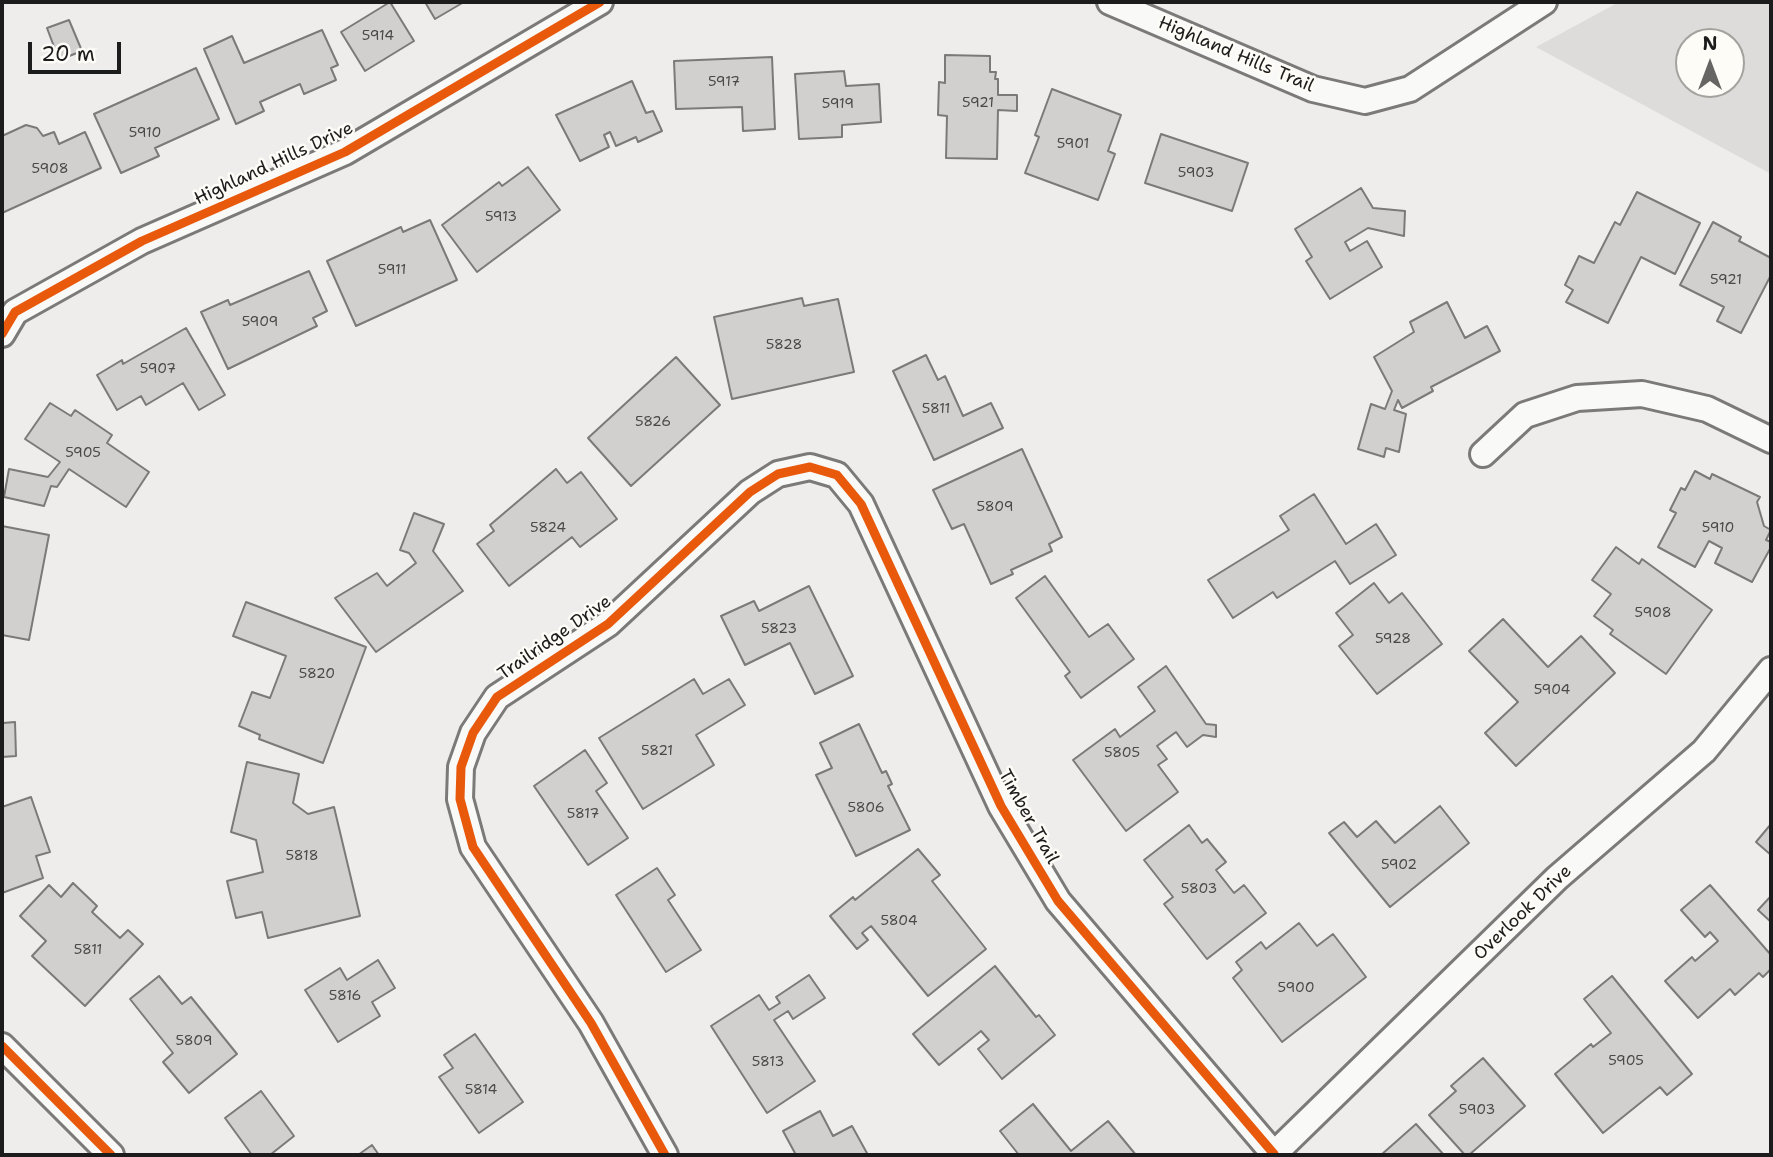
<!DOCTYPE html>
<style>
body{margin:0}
#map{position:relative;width:1773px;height:1157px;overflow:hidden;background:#efedeb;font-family:"Shantell Sans",sans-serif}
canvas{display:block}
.frame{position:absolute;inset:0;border:4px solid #1c1c1c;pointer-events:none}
.north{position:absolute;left:1675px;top:28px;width:70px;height:70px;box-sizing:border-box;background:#fdfcf7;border:2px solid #a3a29f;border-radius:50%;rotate:0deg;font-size:19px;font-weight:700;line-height:28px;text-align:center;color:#1c1c1c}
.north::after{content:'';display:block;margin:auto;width:24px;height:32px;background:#666564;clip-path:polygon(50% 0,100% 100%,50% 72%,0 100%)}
.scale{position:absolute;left:28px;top:42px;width:93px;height:32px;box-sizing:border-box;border:4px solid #1c1c1c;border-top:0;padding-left:9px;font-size:21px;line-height:24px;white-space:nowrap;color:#1c1c1c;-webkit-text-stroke:5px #fdfcf7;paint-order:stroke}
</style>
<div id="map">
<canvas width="1773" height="1157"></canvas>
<div class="frame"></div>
<div class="north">N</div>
<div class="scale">20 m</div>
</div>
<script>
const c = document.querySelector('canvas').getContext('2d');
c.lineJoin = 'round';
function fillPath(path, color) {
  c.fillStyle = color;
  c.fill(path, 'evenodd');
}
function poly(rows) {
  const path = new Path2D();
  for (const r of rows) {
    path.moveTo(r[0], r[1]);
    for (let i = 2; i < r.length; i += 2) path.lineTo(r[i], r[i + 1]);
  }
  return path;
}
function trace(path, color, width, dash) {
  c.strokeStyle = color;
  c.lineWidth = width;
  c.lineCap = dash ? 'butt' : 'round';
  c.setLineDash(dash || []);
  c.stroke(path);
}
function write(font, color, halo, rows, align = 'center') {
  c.font = font + ' "Shantell Sans",sans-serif';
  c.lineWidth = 5;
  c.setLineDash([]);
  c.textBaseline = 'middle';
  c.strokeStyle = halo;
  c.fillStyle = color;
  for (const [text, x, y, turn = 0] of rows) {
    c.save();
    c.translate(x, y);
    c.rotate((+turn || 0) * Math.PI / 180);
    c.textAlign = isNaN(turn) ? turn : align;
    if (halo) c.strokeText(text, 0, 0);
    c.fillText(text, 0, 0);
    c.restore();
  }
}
const green = poly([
 [1619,2,1771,2,1771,174,1536,47],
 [1689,42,1731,42,1731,84,1689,84]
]);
const building = poly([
 [390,2,414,41,365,71,341,32,390,2],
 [425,2,464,2,435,19,425,2],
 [69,20,82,51,59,60,47,28,69,20],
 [322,30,338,65,331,68,336,80,304,94,300,84,260,102,264,111,236,124,204,49,232,36,244,63,322,30],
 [945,55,990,56,990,72,996,72,995,79,998,79,998,95,1017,95,1017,111,998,110,997,159,946,158,947,116,938,115,939,82,945,83,945,55],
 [772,57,775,129,743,131,742,107,676,109,674,61,772,57],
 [196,68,219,119,155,148,159,156,121,173,94,114,196,68],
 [844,71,846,86,879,84,881,122,842,125,842,137,799,139,795,74,844,71],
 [632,81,646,113,653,111,662,131,638,142,636,137,616,146,610,132,604,135,609,147,580,161,556,115,632,81],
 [1052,89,1121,115,1108,151,1115,154,1098,200,1025,173,1039,137,1035,135,1052,89],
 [26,125,37,128,43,136,54,132,59,144,85,132,101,168,2,213,2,136,26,125],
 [1161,134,1248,163,1232,211,1145,183,1161,134],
 [528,167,560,210,477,272,442,225,499,182,502,186,528,167],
 [1361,188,1373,208,1405,211,1404,236,1368,228,1345,242,1350,251,1367,241,1382,267,1330,299,1306,261,1312,257,1295,229,1361,188],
 [1637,192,1700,223,1675,274,1641,257,1608,323,1566,302,1573,290,1565,285,1579,256,1594,263,1615,222,1620,225,1637,192],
 [430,220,457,280,356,326,327,261,401,227,403,232,430,220],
 [1713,222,1741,237,1739,241,1771,258,1771,275,1741,333,1717,321,1724,307,1680,285,1713,222],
 [309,271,327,311,313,318,317,326,228,369,201,312,228,300,230,305,309,271],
 [802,298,804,306,838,299,854,372,732,399,714,317,802,298],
 [1447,302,1465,338,1487,326,1500,351,1431,387,1433,391,1402,408,1398,400,1394,410,1406,414,1399,452,1386,448,1384,457,1358,449,1371,404,1385,409,1392,391,1374,357,1414,332,1410,322,1447,302],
 [186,328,225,395,199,410,183,383,146,405,141,396,117,410,97,375,122,360,123,364,186,328],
 [926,355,938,380,945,376,963,416,991,403,1003,428,934,460,893,371,926,355],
 [676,357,720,405,631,486,588,438,676,357],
 [50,403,71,416,75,410,112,435,107,443,149,472,126,507,69,469,57,487,51,486,44,506,4,497,9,469,48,477,60,462,25,439,50,403],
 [1022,449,1062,537,1049,544,1052,551,1011,570,1013,574,991,584,964,524,952,529,933,490,1022,449],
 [556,469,567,483,581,472,617,519,580,547,572,537,509,586,477,544,494,531,490,525,556,469],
 [1695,471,1710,479,1712,474,1760,497,1757,502,1764,526,1771,530,1766,540,1771,542,1771,547,1752,582,1715,563,1722,548,1709,541,1695,567,1658,547,1676,513,1670,510,1681,488,1685,490,1695,471],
 [1314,494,1346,544,1376,524,1396,555,1350,584,1335,561,1277,598,1273,592,1233,618,1208,580,1289,530,1280,516,1314,494],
 [414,513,444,524,433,551,463,591,376,652,335,598,377,573,387,586,416,563,409,553,400,550,414,513],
 [2,526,49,535,29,640,2,635,2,526],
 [1616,547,1639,564,1642,559,1712,610,1666,674,1610,634,1613,630,1594,616,1611,594,1592,580,1616,547],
 [1045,576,1089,637,1108,624,1134,659,1081,698,1065,676,1070,672,1016,598,1045,576],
 [1374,583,1389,603,1402,593,1442,644,1377,694,1339,646,1353,635,1336,613,1374,583],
 [809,586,853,676,815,694,790,643,745,665,721,616,754,601,759,611,809,586],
 [246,602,366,647,323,763,259,739,260,735,239,726,252,692,270,698,286,656,233,636,246,602],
 [1503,619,1548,667,1581,636,1615,673,1516,766,1485,733,1518,702,1469,651,1503,619],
 [1166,666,1206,724,1216,725,1216,737,1203,735,1187,747,1176,732,1157,746,1167,759,1158,765,1178,792,1126,831,1073,760,1115,729,1120,737,1155,711,1138,687,1166,666],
 [694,679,703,694,729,679,745,705,696,735,714,765,643,809,599,738,694,679],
 [2,704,3,723,15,722,16,756,2,757,2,704],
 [859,724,882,773,886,771,892,784,888,786,910,830,856,856,816,775,832,768,820,743,859,724],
 [585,750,607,783,596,791,628,838,588,865,534,786,585,750],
 [247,762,299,774,293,803,308,814,334,807,360,916,268,938,262,912,236,918,227,881,263,872,256,840,231,832,247,762],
 [31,797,50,852,36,856,43,878,2,893,2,807,31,797],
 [1440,806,1469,843,1390,907,1329,833,1344,822,1357,837,1376,821,1395,843,1440,806],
 [1771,824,1771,855,1756,842,1771,824],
 [1189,825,1202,843,1207,839,1226,862,1216,870,1234,893,1244,885,1266,913,1207,959,1164,904,1173,897,1144,860,1189,825],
 [918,849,940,875,932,881,986,949,928,996,871,926,862,933,868,940,857,949,830,916,853,897,855,900,918,849],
 [657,868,675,895,668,900,701,950,666,972,616,895,657,868],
 [73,883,97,906,92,912,120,938,128,930,143,944,85,1006,32,956,46,941,20,916,49,885,61,897,73,883],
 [1710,885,1771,955,1771,969,1763,977,1759,973,1735,995,1730,989,1698,1018,1665,981,1692,957,1695,961,1718,941,1710,932,1705,937,1681,910,1710,885],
 [1771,896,1771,922,1758,910,1771,896],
 [1299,923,1317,946,1333,934,1366,977,1282,1042,1233,978,1242,970,1236,962,1261,942,1266,949,1299,923],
 [378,960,395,988,372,1002,380,1016,338,1042,305,990,340,968,347,980,378,960],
 [995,966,1036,1017,1039,1015,1055,1035,1002,1079,978,1049,989,1040,981,1031,939,1065,913,1034,995,966],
 [809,975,825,998,793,1019,788,1011,774,1020,815,1081,767,1113,711,1026,759,995,769,1010,780,1003,776,997,809,975],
 [159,976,182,1004,191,997,237,1054,189,1093,163,1062,173,1053,130,999,159,976],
 [1612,976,1692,1074,1667,1095,1660,1087,1603,1133,1555,1074,1591,1044,1593,1047,1611,1033,1584,999,1612,976],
 [475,1034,523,1102,479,1133,439,1077,453,1068,444,1055,475,1034],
 [1483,1058,1525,1106,1469,1155,1465,1155,1429,1115,1456,1091,1451,1086,1483,1058],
 [261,1091,294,1136,270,1155,252,1155,225,1118,261,1091],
 [1033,1104,1071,1151,1108,1121,1136,1155,1019,1155,1000,1131,1033,1104],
 [820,1111,833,1136,852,1126,868,1155,796,1155,783,1131,820,1111],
 [1416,1124,1444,1155,1381,1155,1416,1124],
 [372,1145,379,1155,358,1155,372,1145]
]);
const minor = poly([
 [1110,2,1313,89,1365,101,1410,89,1544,2],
 [2,334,15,312,142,241,345,152,600,2],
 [1483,454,1525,415,1577,398,1642,394,1707,409,1771,440],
 [2,1046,111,1155],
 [665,1155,591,1023,473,847,460,799,461,767,473,733,497,697,608,624,750,492,778,474,810,467,837,475,861,504,1001,806,1058,901,1274,1154],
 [1273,1155,1557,878,1704,751,1771,670]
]);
const cycleway = poly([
 [2,334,15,312,142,241,345,152,600,2],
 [2,1046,111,1155],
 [665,1155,591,1023,473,847,460,799,461,767,473,733,497,697,608,624,750,492,778,474,810,467,837,475,861,504,1001,806,1058,901,1274,1154]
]);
const numberNames = [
 ["5914",378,36],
 ["5917",724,82],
 ["5921",978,103],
 ["5919",838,104],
 ["5910",145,133],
 ["5901",1073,144],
 ["5908",50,169],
 ["5903",1196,173],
 ["5913",501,217],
 ["5911",392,270],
 ["5921",1726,280],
 ["5909",260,322],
 ["5828",784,345],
 ["5907",158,369],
 ["5811",936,409],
 ["5826",653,422],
 ["5905",83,453],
 ["5809",995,507],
 ["5824",548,528],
 ["5910",1718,528],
 ["5908",1653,613],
 ["5823",779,629],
 ["5928",1393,639],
 ["5820",317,674],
 ["5904",1552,690],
 ["5821",657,751],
 ["5805",1122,753],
 ["5806",866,808],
 ["5817",583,814],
 ["5818",302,856],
 ["5902",1399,865],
 ["5803",1199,889],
 ["5804",899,921],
 ["5811",88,950],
 ["5900",1296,988],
 ["5816",345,996],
 ["5809",194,1041],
 ["5905",1626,1061],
 ["5813",768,1062],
 ["5814",481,1090],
 ["5903",1477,1110]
];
const streetNames = [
 ["Highland Hills Trail",1236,55,23],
 ["Highland Hills Drive",274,164,-25],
 ["Trailridge Drive",555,638,-35],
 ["Timber Trail",1028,817,61],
 ["Overlook Drive",1523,913,-44]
];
fillPath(green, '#dedcda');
fillPath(building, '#d1d0cf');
trace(building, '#7b7a79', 2);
trace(minor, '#7b7a79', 30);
trace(minor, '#f9f9f7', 24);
trace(cycleway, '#e8590c', 9);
write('14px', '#494949', null, numberNames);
write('18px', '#1c1c1c', '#fdfcf7', streetNames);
</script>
